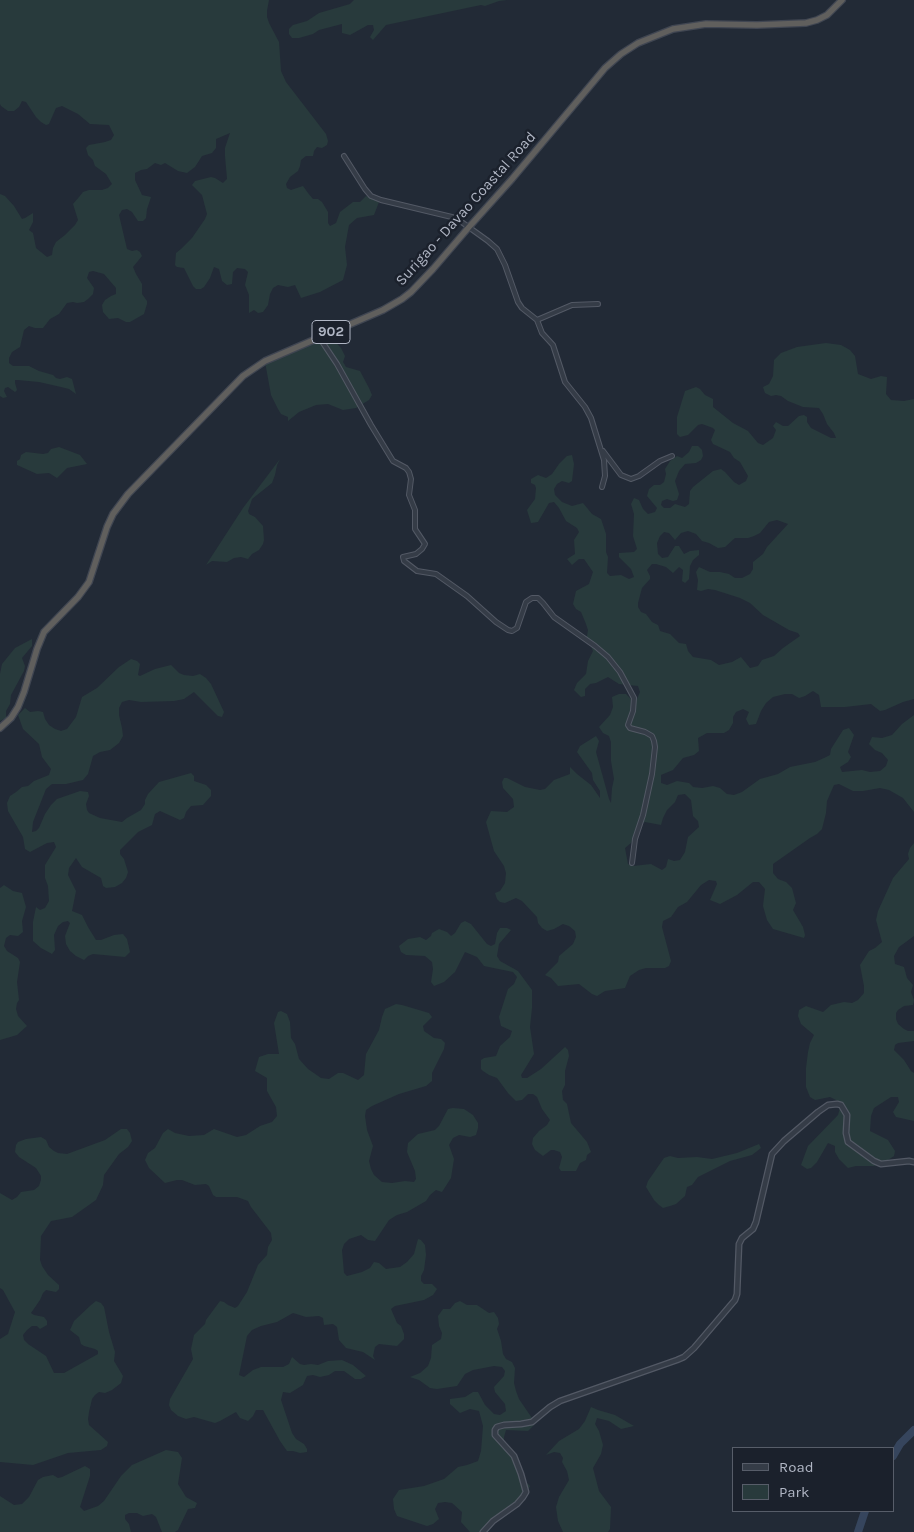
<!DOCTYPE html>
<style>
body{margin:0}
#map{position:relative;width:914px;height:1532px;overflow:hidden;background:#222a36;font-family:Karla,sans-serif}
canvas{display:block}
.legend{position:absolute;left:732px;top:1447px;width:162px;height:65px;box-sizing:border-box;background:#1b212c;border:1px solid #575d69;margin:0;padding:6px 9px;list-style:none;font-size:15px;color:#b0b6c4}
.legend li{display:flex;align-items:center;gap:10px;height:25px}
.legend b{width:25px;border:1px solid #575d69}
</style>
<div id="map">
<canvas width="914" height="1532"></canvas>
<ul class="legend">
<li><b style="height:6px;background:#353c47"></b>Road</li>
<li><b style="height:14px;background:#283a3c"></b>Park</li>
</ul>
</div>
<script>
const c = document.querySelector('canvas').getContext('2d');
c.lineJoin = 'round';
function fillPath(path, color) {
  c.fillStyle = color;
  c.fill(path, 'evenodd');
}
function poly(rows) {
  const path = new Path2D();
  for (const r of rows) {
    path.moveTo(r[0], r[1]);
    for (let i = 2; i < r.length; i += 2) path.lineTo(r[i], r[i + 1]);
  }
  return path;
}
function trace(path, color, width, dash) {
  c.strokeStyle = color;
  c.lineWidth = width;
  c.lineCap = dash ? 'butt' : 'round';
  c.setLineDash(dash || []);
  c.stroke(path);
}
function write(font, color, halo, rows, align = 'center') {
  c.font = font + ' Karla,sans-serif';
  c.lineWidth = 5;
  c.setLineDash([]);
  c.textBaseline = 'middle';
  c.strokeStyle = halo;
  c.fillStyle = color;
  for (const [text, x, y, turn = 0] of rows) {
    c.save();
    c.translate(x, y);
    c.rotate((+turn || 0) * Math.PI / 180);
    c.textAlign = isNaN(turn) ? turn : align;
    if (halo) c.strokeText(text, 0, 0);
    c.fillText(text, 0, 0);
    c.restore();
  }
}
const green = poly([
 [0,0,269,0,267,11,267,17,269,23,279,42,281,71,286,82,326,134,328,141,327,145,322,148,317,147,314,151,313,156,306,156,301,160,300,166,298,171,290,177,286,184,287,188,291,190,303,186,308,193,313,199,318,199,322,202,328,212,328,223,330,226,336,223,340,212,353,202,360,202,366,196,379,202,374,215,357,218,349,225,345,247,347,265,343,280,320,292,301,298,295,285,288,287,278,285,273,288,270,294,268,305,263,312,258,313,254,310,249,313,249,295,245,285,248,272,245,269,237,268,233,272,232,284,227,285,222,281,219,269,214,267,210,278,204,287,201,289,196,289,193,286,184,268,177,267,175,265,176,253,181,249,192,238,205,219,207,214,202,195,192,185,195,181,211,177,215,178,223,183,227,179,225,156,225,148,230,133,216,139,216,148,212,153,202,156,195,167,187,173,178,171,165,163,161,165,155,163,147,169,141,170,135,173,135,180,142,195,151,197,147,209,146,218,143,221,138,221,132,212,127,209,122,210,119,215,127,249,132,251,137,250,140,252,142,256,133,267,136,274,142,284,142,294,147,301,147,304,144,314,130,322,126,322,118,318,109,319,103,312,102,305,105,300,111,296,116,294,116,288,104,274,93,271,89,272,87,278,94,288,93,294,88,299,84,302,77,303,73,302,67,303,59,314,50,319,43,328,35,328,29,326,24,330,20,347,12,352,9,358,9,363,13,366,29,366,39,371,53,375,56,378,60,379,67,377,72,379,76,394,69,389,61,387,39,382,18,380,15,380,15,383,17,390,15,392,8,387,5,388,4,391,7,397,3,398,0,396,0,194,5,196,14,206,22,219,25,218,33,213,33,222,29,230,33,233,36,248,47,257,52,255,53,248,56,242,65,235,75,225,78,220,73,204,79,197,83,192,89,190,102,190,108,188,112,184,106,174,95,166,93,160,88,155,86,148,89,145,105,142,111,140,114,135,109,125,90,124,78,114,62,106,56,108,49,124,46,125,41,122,36,117,26,102,22,101,19,107,14,111,8,111,1,106,0,104],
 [354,0,507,0,499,1,485,6,481,5,386,25,373,40,370,37,374,30,373,25,368,25,350,35,342,33,342,24,319,30,313,34,299,38,292,38,289,34,289,29,293,25,307,21,319,13,350,4],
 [328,334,341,348,345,356,343,362,346,367,360,371,369,388,372,395,369,400,356,408,343,410,328,404,316,405,299,412,288,421,288,417,281,414,278,409,271,395,265,362],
 [826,343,841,345,850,350,855,356,858,374,871,379,881,376,887,377,886,394,891,400,904,401,914,399,914,699,903,702,885,710,880,711,871,704,845,707,821,707,819,695,813,691,805,696,799,698,792,694,785,694,773,697,766,703,761,711,756,724,749,725,746,719,749,712,743,709,736,712,733,717,733,723,729,730,724,733,707,733,698,738,699,751,694,755,683,758,673,770,661,775,661,783,667,785,677,781,689,783,693,787,702,788,713,786,720,788,727,794,734,795,742,792,760,779,778,774,790,767,815,762,824,758,830,755,831,749,843,730,849,728,854,735,848,752,851,757,848,762,840,767,842,772,862,770,870,772,880,771,886,766,888,760,882,753,875,750,869,744,872,737,882,738,892,735,902,724,914,715,914,812,903,798,889,790,880,788,863,791,853,791,839,784,834,785,827,801,826,813,822,829,817,834,810,838,773,864,773,873,778,879,786,882,792,888,796,903,793,910,803,927,805,935,804,938,773,929,767,920,763,906,765,889,759,882,753,882,737,895,720,904,710,900,717,884,716,881,709,880,701,885,687,902,678,907,671,917,663,921,662,927,671,961,669,966,665,968,646,968,639,970,630,976,625,988,605,991,597,996,592,994,579,984,558,986,551,978,545,975,558,962,559,956,573,944,576,937,575,931,569,926,563,924,554,929,547,931,542,928,538,923,537,917,522,901,516,898,505,903,500,902,497,899,495,893,500,891,505,883,506,873,504,866,494,851,486,822,491,811,507,812,514,807,513,799,503,788,502,782,504,778,507,778,525,787,540,790,545,789,554,780,570,774,570,767,577,774,591,785,600,798,600,791,593,780,592,773,577,752,580,746,596,736,599,741,596,752,609,799,611,803,612,788,614,779,611,761,611,742,609,736,603,733,599,727,610,715,613,707,612,697,619,694,626,694,633,701,637,699,640,692,638,686,619,684,608,677,596,683,590,684,585,689,585,696,581,697,574,690,577,683,586,674,588,661,593,651,590,644,586,642,588,630,586,624,581,612,576,609,573,604,576,591,589,584,593,572,584,559,579,559,572,565,567,559,575,554,574,540,579,532,577,528,566,521,559,508,554,502,549,503,538,522,531,523,527,510,535,499,536,488,535,485,531,483,531,479,538,475,546,478,552,474,559,464,567,456,572,455,574,464,572,481,569,483,562,481,557,484,554,489,555,495,562,502,572,506,583,503,592,514,601,519,606,534,606,552,608,557,607,573,610,576,621,575,629,579,634,577,631,569,619,557,619,553,634,552,637,549,633,536,634,514,631,504,634,498,639,500,643,509,648,514,655,512,657,508,647,496,649,489,654,485,660,485,664,482,666,474,665,469,670,461,677,456,682,458,689,452,692,446,698,446,702,450,703,456,701,460,696,463,685,464,679,471,675,481,679,494,677,500,673,501,667,499,662,501,661,505,664,508,670,508,675,504,685,507,689,504,690,491,693,487,713,471,721,469,725,472,734,482,739,485,746,481,748,476,740,462,734,458,730,452,713,444,711,440,715,430,713,428,702,424,698,425,688,435,680,437,677,434,677,417,685,391,696,387,700,389,705,395,713,399,713,407,733,423,748,431,758,443,763,445,773,438,776,430,773,426,776,422,783,426,788,426,799,416,804,415,807,417,807,422,811,428,831,438,836,438,834,433,827,424,823,414,819,408,803,407,788,401,781,396,776,395,771,396,765,393,763,387,769,384,773,376,774,360,781,353,797,347],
 [777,520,788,524,767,547,763,554,753,562,753,569,750,574,742,578,735,578,729,574,720,572,710,572,699,567,696,572,698,580,697,590,701,591,708,589,715,590,740,598,750,603,763,615,789,630,798,633,800,636,783,648,774,656,762,660,758,666,750,668,741,657,732,662,719,665,711,660,693,657,688,651,686,644,679,643,670,634,660,631,658,625,652,622,646,614,641,612,638,607,638,603,642,588,650,579,650,576,647,570,652,564,656,564,666,567,673,573,679,567,683,570,682,581,685,583,689,579,690,566,693,560,699,555,699,550,690,551,684,554,679,546,675,546,668,557,662,558,658,554,657,543,660,536,664,532,669,533,675,540,681,533,688,531,696,534,702,541,709,543,718,548,725,547,735,538,748,538,754,536,760,533,769,522],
 [685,794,691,800,693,816,698,821,699,827,688,837,685,852,680,860,674,861,668,859,666,867,662,870,651,864,633,866,628,864,625,848,631,843,641,824,645,822,661,825,663,818,667,810,675,802,678,795],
 [59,447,80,455,87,464,67,468,57,478,49,473,37,474,17,465,17,461,20,459,21,455,26,452,43,454,48,453,51,449],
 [280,459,277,465,275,475,272,483,252,499,248,511,249,514,255,517,263,526,264,540,263,544,259,550,252,554,248,559,241,557,234,558,227,562,212,561,206,565,243,508],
 [32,639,32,646,22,658,25,666,24,671,11,695,10,704,6,711,6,718,0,721,0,674,2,664,15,648],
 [131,659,137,661,140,664,138,675,140,676,155,669,171,665,179,673,184,675,193,676,200,674,206,678,211,684,224,712,222,717,218,716,194,692,184,699,174,701,141,702,129,700,122,702,119,708,119,715,122,728,123,736,119,743,110,750,100,752,93,756,88,774,83,780,66,784,52,784,46,789,33,822,32,832,36,831,39,828,45,814,51,805,57,799,80,791,88,792,89,796,86,804,87,810,89,813,100,818,122,822,127,818,141,810,145,804,145,800,148,794,159,782,191,773,194,776,194,781,206,785,211,790,211,796,203,805,191,806,186,812,184,818,180,820,160,811,155,814,152,825,138,832,120,850,120,854,124,859,128,872,126,878,122,883,115,887,106,888,103,886,101,878,82,867,76,858,69,868,68,875,76,891,72,911,82,915,88,927,96,940,101,940,114,935,123,934,127,939,130,952,125,957,93,954,88,956,84,960,76,956,70,951,66,944,65,936,70,923,68,921,63,922,58,926,54,935,55,950,52,954,41,948,33,941,33,922,36,907,40,910,45,908,49,901,48,886,45,878,45,865,56,847,54,842,47,843,30,852,25,849,23,837,8,811,7,803,10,796,16,792,22,787,28,786,34,781,49,775,51,769,42,757,39,744,23,729,18,715,25,708,30,712,38,711,43,712,45,719,49,725,55,729,61,731,67,729,76,717,82,697,97,688,119,667],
 [914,843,914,936,899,947,894,956,895,964,904,967,907,978,913,985,911,992,914,1000,913,1005,904,1006,898,1010,896,1013,896,1019,898,1024,904,1029,908,1031,914,1031,914,1041,898,1043,895,1045,894,1050,904,1060,911,1071,914,1073,914,1121,896,1117,893,1112,899,1102,898,1097,891,1097,874,1108,871,1116,870,1131,888,1140,895,1151,894,1156,885,1162,874,1166,856,1166,848,1168,839,1159,835,1152,835,1146,828,1143,817,1162,811,1168,807,1169,801,1165,808,1146,838,1115,840,1108,838,1101,830,1097,815,1100,810,1097,806,1087,806,1068,808,1052,810,1043,814,1035,801,1024,798,1016,799,1010,806,1006,823,1012,831,1005,844,1002,852,1003,858,1000,864,993,864,986,860,965,869,951,875,948,882,942,876,920,878,911,893,878,909,859,908,854,910,848],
 [4,885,13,891,22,893,26,907,22,921,23,932,18,936,10,935,6,938,4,946,7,951,18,958,20,962,17,982,19,1000,17,1003,16,1009,18,1016,27,1026,17,1035,0,1040,0,888],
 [465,921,471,924,487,944,491,946,495,944,497,933,500,928,507,928,511,930,499,944,497,956,500,961,518,971,532,990,532,1008,530,1027,534,1054,521,1075,522,1078,527,1078,541,1069,565,1047,568,1050,569,1056,565,1071,565,1085,562,1091,563,1100,567,1104,571,1123,587,1142,591,1152,587,1155,586,1160,580,1163,576,1171,561,1171,559,1168,562,1157,560,1152,554,1150,551,1150,543,1156,535,1150,532,1144,533,1138,539,1131,547,1125,550,1120,542,1109,537,1097,533,1094,528,1094,522,1100,516,1101,508,1093,497,1078,489,1075,483,1071,481,1069,481,1060,484,1058,496,1056,500,1046,510,1037,512,1031,501,1026,499,1017,508,989,514,984,517,977,513,972,484,966,477,957,465,952,455,972,444,982,434,986,431,982,433,969,432,962,425,956,406,955,401,952,399,946,408,939,420,937,426,940,431,936,432,933,439,929,447,932,451,936,455,933,461,923],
 [396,1004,402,1005,429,1013,432,1017,423,1026,424,1031,434,1038,441,1039,445,1043,444,1049,432,1073,432,1081,426,1086,399,1094,372,1106,366,1110,365,1116,367,1130,373,1146,369,1161,371,1169,374,1175,382,1182,392,1183,405,1181,414,1182,416,1179,415,1171,407,1152,408,1143,418,1134,435,1130,439,1126,448,1109,453,1108,464,1109,473,1115,478,1123,478,1128,476,1135,470,1137,459,1135,453,1138,449,1145,454,1159,451,1178,442,1192,436,1190,430,1195,426,1201,407,1212,397,1215,389,1220,375,1241,368,1240,361,1235,349,1239,344,1244,342,1250,344,1273,347,1276,362,1272,370,1268,374,1262,379,1263,386,1269,400,1267,407,1262,414,1254,418,1239,421,1240,425,1245,426,1255,424,1270,421,1276,421,1281,424,1284,432,1284,437,1289,433,1295,424,1300,395,1306,391,1309,397,1323,401,1326,404,1334,404,1339,397,1346,379,1344,375,1347,373,1356,375,1360,363,1352,346,1348,339,1340,337,1327,333,1324,324,1325,323,1318,319,1316,306,1317,293,1313,277,1322,261,1326,252,1330,247,1336,239,1375,244,1377,253,1370,261,1367,283,1367,289,1364,292,1357,300,1364,304,1365,311,1364,318,1365,328,1361,342,1360,353,1365,366,1376,361,1379,355,1379,344,1371,335,1371,329,1375,320,1377,313,1375,307,1376,303,1385,290,1393,283,1392,281,1400,292,1433,296,1439,304,1444,307,1449,307,1452,300,1453,293,1451,287,1451,280,1441,263,1410,256,1410,253,1416,248,1421,240,1418,236,1412,220,1421,215,1423,194,1417,186,1419,178,1416,171,1410,169,1405,170,1399,193,1359,191,1349,194,1335,205,1324,206,1320,220,1301,224,1302,228,1305,235,1308,238,1306,247,1292,258,1265,267,1255,268,1247,272,1240,271,1233,251,1207,248,1201,237,1197,216,1197,213,1195,209,1186,206,1184,195,1185,182,1180,177,1180,165,1183,149,1168,145,1160,148,1153,155,1148,163,1133,168,1129,175,1133,189,1136,204,1135,214,1129,237,1137,246,1135,260,1126,272,1122,277,1116,276,1107,267,1091,267,1078,255,1071,259,1057,268,1054,279,1054,274,1023,278,1012,281,1011,287,1014,290,1022,291,1038,295,1044,299,1059,308,1069,321,1078,329,1079,338,1073,343,1073,358,1080,364,1075,366,1054,379,1030,382,1017,385,1009],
 [121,1129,127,1129,130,1133,132,1141,128,1147,119,1154,104,1175,103,1185,96,1200,72,1217,51,1221,41,1236,40,1260,42,1266,48,1275,59,1285,59,1289,56,1292,46,1290,43,1293,40,1300,31,1313,34,1315,44,1317,47,1321,47,1325,40,1329,37,1326,32,1326,27,1330,23,1335,24,1340,28,1344,46,1356,54,1373,64,1373,98,1354,98,1351,95,1349,84,1346,81,1344,79,1337,70,1330,74,1321,91,1305,96,1301,101,1303,104,1307,109,1332,115,1352,114,1361,123,1376,121,1383,112,1390,105,1393,99,1392,95,1395,92,1399,89,1412,88,1419,89,1425,108,1442,107,1446,101,1450,68,1453,33,1465,0,1462,0,1339,8,1334,15,1312,3,1290,0,1288,0,1193,12,1200,17,1197,21,1192,34,1190,39,1186,41,1180,41,1176,36,1168,19,1157,15,1152,16,1145,18,1142,26,1139,41,1137,46,1140,49,1147,54,1151,58,1153,67,1154,105,1140],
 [759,1144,761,1148,752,1155,730,1161,698,1177,692,1185,687,1187,685,1196,676,1204,670,1206,663,1208,659,1205,654,1200,646,1187,648,1181,664,1158,670,1156,678,1158,697,1157,712,1159,737,1153],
 [460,1301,467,1305,477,1305,489,1313,494,1312,498,1318,499,1324,497,1329,501,1341,503,1354,506,1359,512,1362,515,1368,514,1383,516,1391,519,1399,534,1421,534,1425,528,1431,506,1430,504,1437,504,1441,516,1454,520,1463,524,1480,530,1486,526,1494,493,1523,484,1532,470,1532,461,1522,462,1512,452,1503,445,1502,438,1503,435,1509,439,1519,433,1524,427,1526,397,1516,394,1509,393,1499,399,1490,424,1486,444,1479,458,1467,467,1465,478,1461,481,1451,483,1426,479,1411,470,1409,460,1413,450,1404,450,1399,465,1397,473,1392,478,1392,485,1405,494,1414,500,1415,506,1411,505,1404,495,1392,494,1387,504,1376,505,1371,502,1367,494,1366,473,1370,465,1374,457,1386,437,1389,430,1388,419,1380,410,1377,420,1373,428,1366,431,1358,432,1345,441,1339,442,1333,439,1326,438,1316,443,1309,450,1309,455,1303],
 [591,1407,598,1410,615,1415,634,1426,621,1429,609,1421,597,1418,595,1424,599,1431,603,1445,601,1454,593,1468,599,1491,611,1507,610,1529,608,1532,563,1532,558,1521,556,1507,559,1497,569,1480,567,1471,562,1462,563,1458,560,1453,554,1452,546,1455,559,1441,579,1429,585,1421],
 [166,1450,178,1452,182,1458,178,1484,186,1497,197,1503,195,1508,188,1509,178,1530,175,1532,162,1532,156,1517,152,1514,143,1516,137,1513,129,1513,125,1515,125,1519,129,1524,131,1532,0,1532,0,1496,14,1505,22,1504,29,1497,38,1480,43,1477,53,1475,58,1478,62,1477,85,1466,90,1469,90,1476,80,1507,84,1511,98,1506,104,1501,121,1476,132,1465]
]);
const river = poly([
 [893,1456,900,1444,914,1430],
 [858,1532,865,1511]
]);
const minor = poly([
 [344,156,365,189,371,196,381,200,456,218,488,241,497,249,505,265,518,302,522,308,537,320,542,333,553,345,565,382,585,407,591,418,604,460,605,476,602,487],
 [537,320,572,305,598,304],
 [319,337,337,364,371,425,393,461,406,468,409,472,411,479,409,495,415,510,415,529,425,544,422,549,416,554,403,557,404,561,417,571,436,574,467,596,496,622,508,630,512,631,517,628,526,602,532,598,538,598,543,603,554,617,595,646,608,657,620,672,634,698,633,711,628,725,630,728,645,732,652,736,654,741,655,747,652,774,643,815,635,839,632,863],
 [603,451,621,475,631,479,639,476,660,461,672,456]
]);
const tertiary = poly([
 [483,1532,493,1521,517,1504,523,1497,526,1492,521,1474,514,1456,495,1435,495,1430,497,1427,504,1425,521,1424,532,1422,550,1407,560,1401,677,1360,684,1357,694,1348,735,1300,737,1294,739,1244,742,1238,753,1229,756,1222,772,1154,784,1141,818,1112,828,1105,837,1104,841,1105,847,1115,846,1133,848,1142,874,1161,881,1164,909,1161,914,1162]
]);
const trunk = poly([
 [0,728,11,718,18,707,24,692,37,649,44,632,78,597,89,582,107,527,113,514,128,494,243,376,265,361,383,310,402,299,411,292,433,269,469,227,512,179,605,68,621,54,638,43,673,29,706,24,757,25,806,23,817,20,827,15,842,0]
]);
const shields = [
 [331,332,38]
];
const shieldNames = [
 ["902",331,332]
];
const streetNames = [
 ["Surigao - Davao Coastal Road",466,209,-48]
];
fillPath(green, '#283a3c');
trace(river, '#36455d', 8);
trace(minor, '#535965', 6);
trace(tertiary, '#535965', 7);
trace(trunk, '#404652', 8);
trace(minor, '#353c47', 4);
trace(tertiary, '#353c47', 4.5);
trace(trunk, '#605f5d', 5.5);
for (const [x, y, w] of shields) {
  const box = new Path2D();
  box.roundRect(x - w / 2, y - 11.5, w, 23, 4);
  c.fillStyle = '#1b212c';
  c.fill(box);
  trace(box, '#b0b6c4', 1);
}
write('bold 14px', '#b0b6c4', null, shieldNames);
write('15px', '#b0b6c4', '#1b212c', streetNames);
</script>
